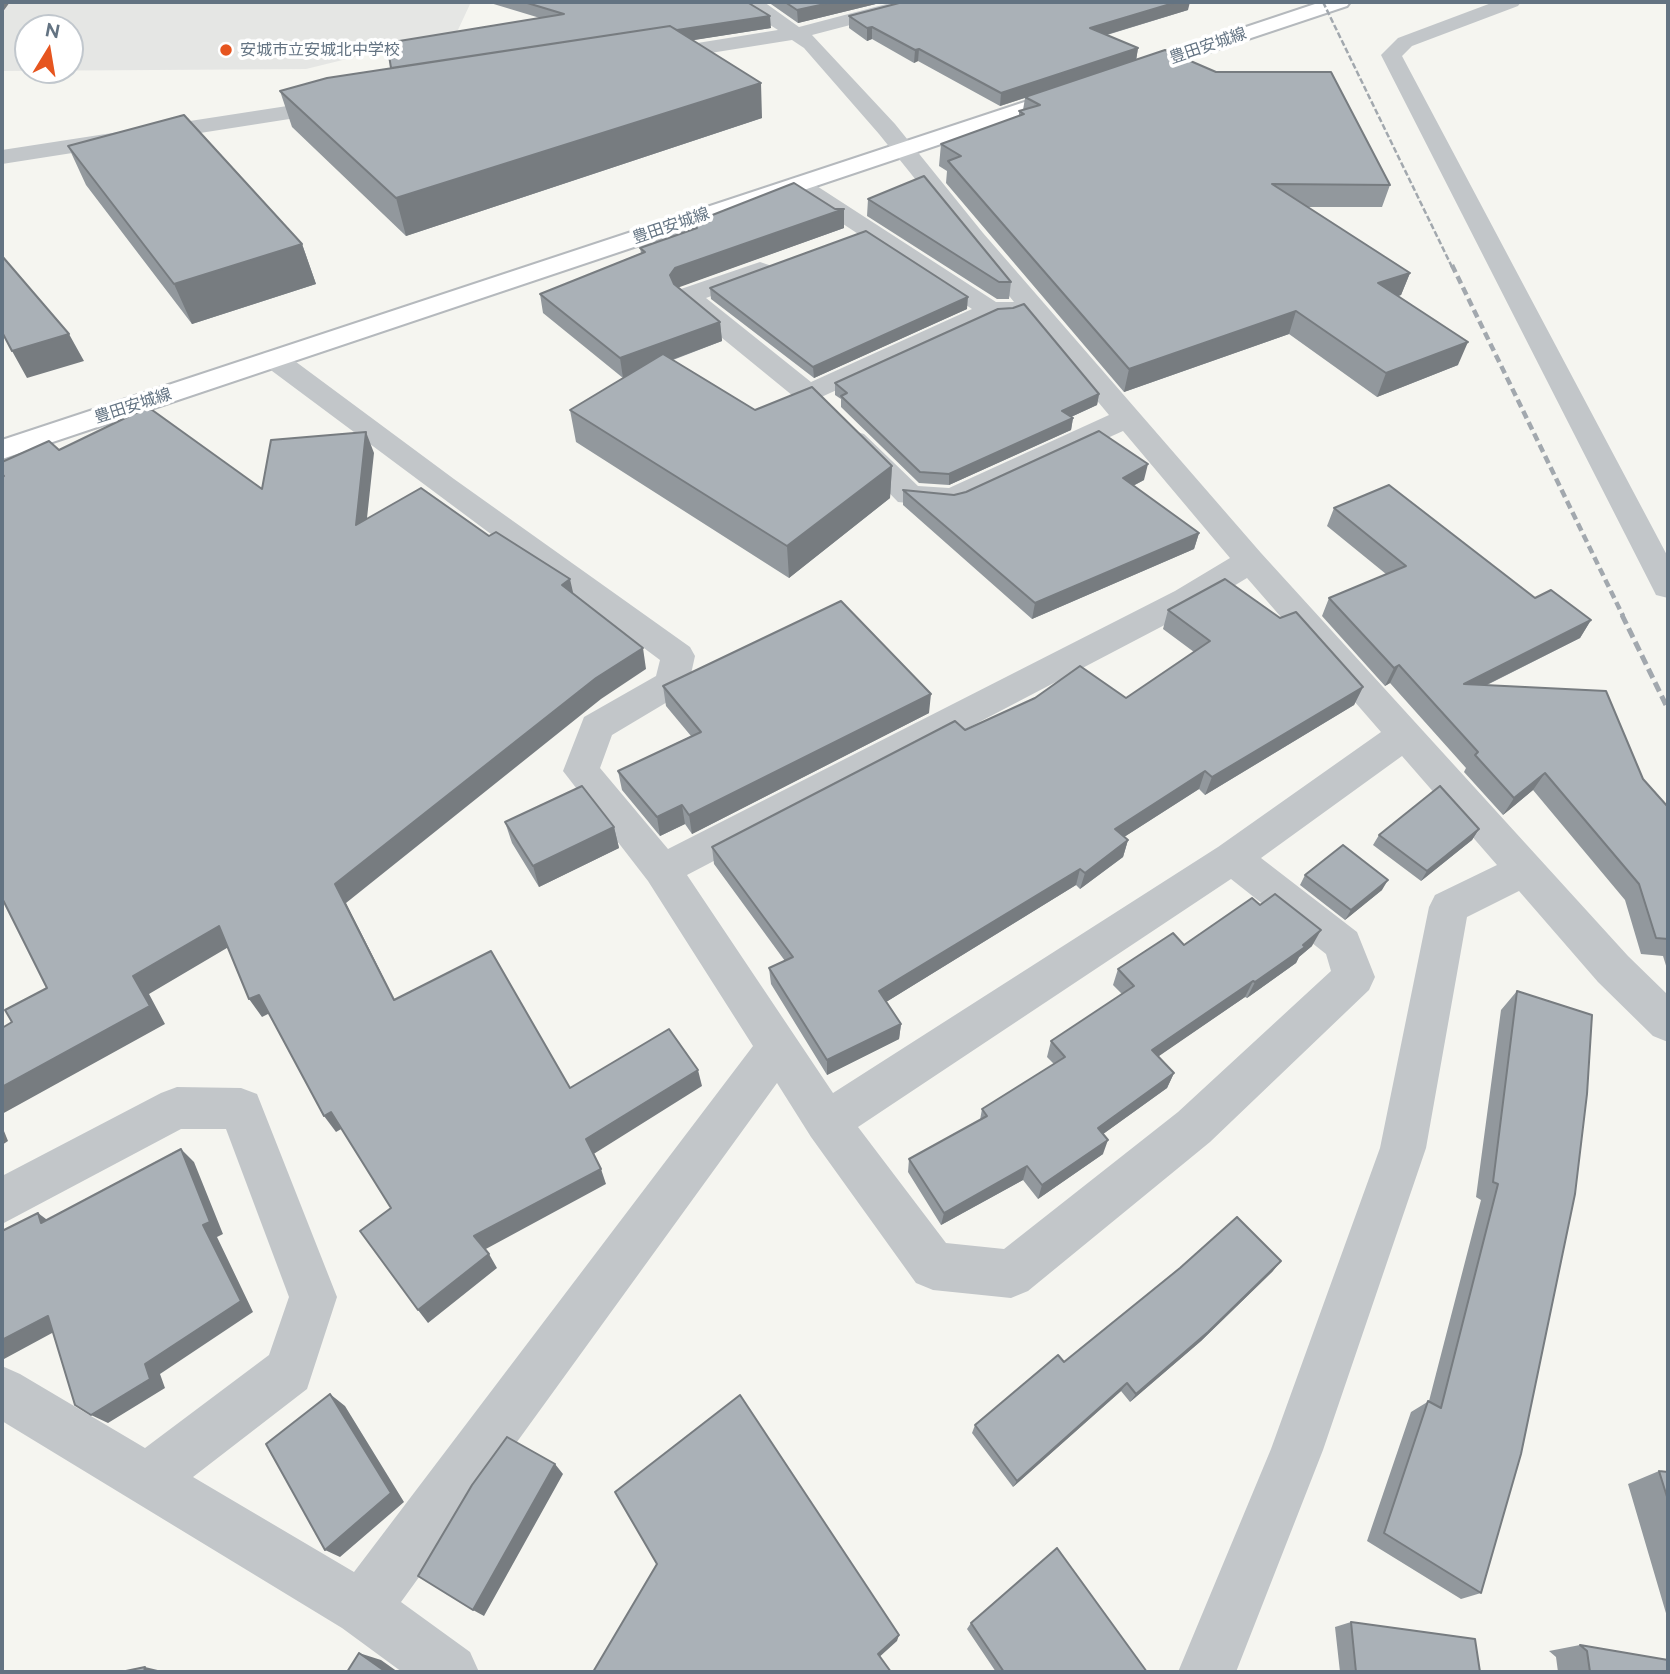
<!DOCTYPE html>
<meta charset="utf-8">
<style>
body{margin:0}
#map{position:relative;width:1670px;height:1674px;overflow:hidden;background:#f5f5f0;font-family:Raleway,sans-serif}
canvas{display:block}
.frame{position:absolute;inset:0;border:4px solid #637382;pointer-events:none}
.north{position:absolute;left:14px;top:14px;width:70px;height:70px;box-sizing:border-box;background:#fff;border:2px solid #c1c7cd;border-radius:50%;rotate:11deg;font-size:19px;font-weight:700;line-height:28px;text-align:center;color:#637382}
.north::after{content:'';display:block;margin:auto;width:24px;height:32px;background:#e6551f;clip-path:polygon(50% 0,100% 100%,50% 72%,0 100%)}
</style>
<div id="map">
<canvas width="1670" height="1674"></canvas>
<div class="frame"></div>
<div class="north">N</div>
</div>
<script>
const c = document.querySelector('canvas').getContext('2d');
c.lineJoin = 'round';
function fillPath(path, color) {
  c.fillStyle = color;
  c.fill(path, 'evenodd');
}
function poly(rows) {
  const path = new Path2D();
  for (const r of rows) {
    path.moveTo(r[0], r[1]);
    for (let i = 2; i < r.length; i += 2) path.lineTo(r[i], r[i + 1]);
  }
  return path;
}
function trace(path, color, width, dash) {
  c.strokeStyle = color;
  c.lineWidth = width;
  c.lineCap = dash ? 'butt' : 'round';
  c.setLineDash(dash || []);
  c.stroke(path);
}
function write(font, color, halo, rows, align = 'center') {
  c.font = font + ' Raleway,"Noto Sans JP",sans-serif';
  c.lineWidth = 7;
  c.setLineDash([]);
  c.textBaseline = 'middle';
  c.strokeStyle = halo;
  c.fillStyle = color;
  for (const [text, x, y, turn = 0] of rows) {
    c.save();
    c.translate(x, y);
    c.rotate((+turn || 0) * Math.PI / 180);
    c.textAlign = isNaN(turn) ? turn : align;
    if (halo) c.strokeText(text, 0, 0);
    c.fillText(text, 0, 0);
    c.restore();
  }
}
const built = poly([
 [2,2,471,2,457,32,306,69,2,71],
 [28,28,70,28,70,70,28,70]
]);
const minor = poly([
 [734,2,764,2,799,27,894,2,926,2,923,6,812,35,895,124,983,233,1261,553,1628,956,1668,995,1668,1042,1653,1036,1598,982,1519,891,1467,917,1426,1148,1323,1450,1236,1672,1178,1672,1271,1449,1380,1148,1429,907,1435,895,1497,865,1402,756,1261,858,1357,932,1375,977,1369,990,1210,1142,1028,1291,1011,1298,933,1290,916,1283,811,1137,777,1083,401,1602,470,1652,479,1672,402,1672,342,1628,2,1421,2,1366,20,1374,145,1448,269,1355,289,1297,226,1129,181,1129,2,1224,2,1176,161,1093,177,1087,241,1088,257,1094,337,1297,307,1389,193,1477,354,1572,753,1046,648,881,563,771,584,717,656,676,660,660,264,365,260,359,264,353,274,351,284,353,454,479,690,647,695,656,689,683,684,692,612,735,600,768,668,849,1175,591,1230,558,1123,431,953,508,898,502,844,446,839,440,844,434,854,431,864,434,918,486,949,488,1109,415,1023,312,1012,317,996,318,808,403,798,400,678,302,674,296,678,290,751,265,760,262,769,265,773,270,769,275,706,298,811,382,972,309,790,189,786,184,790,179,798,177,806,179,996,302,1014,302,879,134,804,48,792,40,654,62,647,60,644,56,647,52,654,50,778,30,734,2],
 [1247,578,1381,732,1218,847,833,1093,687,875,1199,607,1247,578],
 [1231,879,1326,954,1331,971,1178,1112,1004,1249,946,1243,858,1127,1231,879],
 [1494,2,1521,2,1518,6,1412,46,1402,56,1668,557,1668,598,1656,595,1652,587,1381,55,1398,38,1494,2],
 [339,98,347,100,350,105,347,110,2,164,2,150,339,98]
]);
const primary = poly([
 [1321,2,1350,2,1347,6,1137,76,1130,78,1123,76,1119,72,1123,68,1321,2],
 [1073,86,1081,87,1084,92,1081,97,2,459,2,440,1073,86]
]);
const railFar2 = poly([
 [1323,2,1452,267]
]);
const railFar1 = poly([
 [1452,265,1623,616]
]);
const rail = poly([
 [1622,615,1668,709]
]);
const wall = poly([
 [487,2,747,2,771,28,693,40,762,118,406,236,292,127,280,91,391,68,540,18],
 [768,2,884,2,798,23],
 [1188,10,1107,35,1138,48,1136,60,1390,185,1382,207,1307,207,1410,273,1401,295,1398,296,1458,365,1377,397,1289,334,1124,392,946,183,947,171,939,166,941,144,1019,116,1019,111,1023,110,1025,98,1000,106,918,61,914,63,872,39,867,41,849,28,849,16],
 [68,146,302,244,316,284,192,324,86,185],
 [868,199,1011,282,1009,299,997,299,867,216],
 [692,223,844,228,678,287,720,322,722,341,673,360,755,410,892,466,890,498,789,578,576,442,570,410,623,378,543,313,540,294,641,253,640,248,692,230],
 [710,288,967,309,814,378,711,299],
 [835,383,1099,394,1097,405,1071,417,1073,418,1071,430,949,485,919,483,841,407,841,399,835,395],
 [1144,480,1133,486,1199,533,1194,549,1032,619,903,505,903,490,954,495],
 [1334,508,1535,598,1591,620,1580,638,1487,685,1643,779,1668,807,1668,972,1663,956,1641,954,1625,900,1533,790,1503,815,1464,772,1466,768,1390,683,1385,686,1322,616,1329,598,1386,574,1327,526],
 [1168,610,1363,687,1354,705,1205,795,1199,789,1124,837,1128,840,1123,857,1080,889,1076,885,886,1002,901,1024,899,1039,827,1075,771,984,769,968,785,961,714,864,712,847,965,730,1126,698,1194,652,1163,629],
 [663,686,929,713,692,834,685,824,660,836,622,790,618,771,691,736,666,706],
 [505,822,614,827,619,848,539,887,512,843],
 [1479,829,1472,840,1421,881,1373,845,1379,835],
 [1305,875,1382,890,1345,920,1300,885],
 [1260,905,1312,946,1299,957,1296,963,1247,998,1245,997,1158,1056,1174,1073,1167,1088,1103,1134,1103,1154,1038,1199,1023,1180,941,1225,908,1172,909,1159,980,1120,982,1109,1054,1064,1047,1057,1051,1041,1122,994,1113,985,1118,969,1184,945],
 [1517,991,1481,1593,1461,1599,1367,1541,1411,1412,1429,1401,1481,1200,1476,1197,1501,1010],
 [1273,1271,1201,1341,1130,1402,1121,1391,1013,1487,972,1433,975,1425,1064,1362],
 [1659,1471,1668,1472,1668,1620,1628,1484],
 [1351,1622,1480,1672,1340,1672,1335,1627],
 [971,1623,1147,1672,996,1672,967,1629],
 [1580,1645,1668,1672,1558,1672,1556,1657,1549,1651]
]);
const shadedWall = poly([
 [2,2,10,2,2,13],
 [834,2,884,2,798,23,797,10],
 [1177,2,1190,2,1188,10,1089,40,1090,28],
 [770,16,771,28,395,87,392,74],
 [872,27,872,39,867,41,867,28],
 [1138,48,1136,61,1000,106,1001,93],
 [919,49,918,61,914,63,915,50],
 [761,83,762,118,406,236,396,198],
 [844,209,844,228,677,288,672,295,670,275,675,268],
 [302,244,316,284,192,324,174,284],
 [1410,273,1401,295,1370,306,1378,283],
 [968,297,967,309,814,378,813,367],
 [1296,311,1289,334,1124,392,1129,369],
 [720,322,722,341,623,378,620,358],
 [69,334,84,361,27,378,12,351],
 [1468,342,1458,365,1377,397,1386,373],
 [1099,394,1097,405,1060,422,1062,411],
 [1073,418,1071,430,949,485,949,474],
 [366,432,374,453,364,546,356,525],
 [1148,464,1144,480,1119,493,1123,478],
 [892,466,890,498,789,578,787,546],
 [1199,533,1194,549,1032,619,1035,603],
 [570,579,575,601,562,585],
 [1591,620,1580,638,1454,701,1464,684],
 [643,648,646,669,601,699,346,903,404,1018,335,884,596,678],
 [1399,665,1390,683,1385,686,1394,668],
 [1363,687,1354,705,1205,795,1212,777],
 [931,694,929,713,692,834,689,815],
 [1205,771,1199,789,1110,846,1115,829],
 [1545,773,1533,790,1503,815,1514,798],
 [682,805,685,824,660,836,657,817],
 [614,827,619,848,539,887,533,866],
 [1479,829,1472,840,1421,881,1427,871],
 [1128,840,1123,857,1080,889,1085,873],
 [1080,869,1076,885,878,1007,879,991],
 [1388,880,1382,890,1345,920,1351,910],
 [219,926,232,945,149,994,165,1024,2,1114,2,1087,133,976],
 [1321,930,1312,946,1299,957,1296,963,1247,998,1255,982],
 [1253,981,1245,997,1146,1065,1152,1050],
 [259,995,272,1012,262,1017,249,999],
 [901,1024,899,1039,827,1075,827,1060],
 [698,1070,702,1086,592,1155,586,1139],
 [1174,1073,1167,1088,1092,1142,1098,1128],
 [331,1112,343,1128,336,1132,324,1116],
 [2,1126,8,1141,2,1145],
 [1108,1140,1103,1154,1038,1199,1042,1185],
 [181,1149,194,1162,223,1234,217,1237,253,1312,160,1374,165,1388,108,1423,91,1415,145,1364,203,1225],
 [1027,1166,1023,1180,941,1225,944,1213],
 [601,1169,606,1184,484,1250,474,1236],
 [38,1213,54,1225,41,1223],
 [489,1254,497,1268,428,1323,418,1310],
 [1281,1261,1273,1271,1201,1341,1130,1402,1136,1394],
 [48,1316,65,1326,4,1359,2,1358,2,1340],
 [1127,1383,1121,1391,1013,1487,1017,1481],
 [330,1394,345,1406,404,1502,340,1557,325,1550],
 [555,1464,563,1474,484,1616,473,1610],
 [899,1635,897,1641,876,1660,878,1654],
 [359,1653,381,1660,398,1672,386,1672],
 [145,1667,166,1672,144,1672]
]);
const building = poly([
 [524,2,747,2,770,16,677,30,670,26,391,68,387,43,564,14,524,2],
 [785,2,834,2,797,10,785,2],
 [903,2,1177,2,1090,28,1138,48,1001,93,919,49,915,50,872,27,867,28,849,16,903,2],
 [670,26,761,83,396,198,280,91,327,78,670,26],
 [1165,50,1216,72,1331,72,1390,185,1272,184,1410,273,1378,283,1468,342,1386,373,1296,311,1129,369,948,161,961,156,941,144,1024,114,1019,111,1040,105,1025,97,1165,50],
 [184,115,302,244,174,284,68,146,184,115],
 [924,176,1011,282,999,282,868,199,924,176],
 [794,183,835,209,844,209,675,268,670,275,674,284,720,322,620,358,540,294,645,252,640,248,697,228,692,223,794,183],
 [866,231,968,297,813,367,710,288,866,231],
 [2,256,69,334,12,351,2,332,2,256],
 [1024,304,1099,394,1062,411,1073,418,949,474,920,472,841,396,847,393,835,383,998,309,1013,308,1024,304],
 [663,354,755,410,812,387,892,466,787,546,570,410,663,354],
 [148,407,262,489,271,440,366,432,356,525,421,488,489,536,496,532,570,579,562,585,643,648,596,678,335,884,394,1000,491,951,570,1088,669,1029,698,1070,586,1139,601,1169,474,1236,489,1254,418,1310,360,1231,391,1208,331,1112,324,1116,259,995,249,999,219,926,133,976,150,1006,2,1087,2,1028,12,1022,5,1010,47,988,2,898,2,477,4,476,2,474,2,462,49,441,59,450,148,407],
 [1099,431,1148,464,1123,478,1199,533,1035,603,903,490,954,495,966,492,1099,431],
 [1389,485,1535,598,1551,590,1591,620,1464,684,1606,691,1643,779,1668,807,1668,939,1656,938,1639,884,1545,773,1514,798,1475,755,1478,752,1399,665,1394,668,1329,598,1406,566,1334,508,1389,485],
 [1225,579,1280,618,1296,612,1363,687,1212,777,1205,771,1115,829,1128,840,1085,873,1080,869,879,991,901,1024,827,1060,769,968,793,957,712,847,955,721,965,730,1035,698,1080,666,1126,698,1210,641,1168,610,1225,579],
 [841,601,931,694,689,815,682,805,657,817,618,771,701,732,663,686,841,601],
 [582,786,614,827,533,866,505,822,582,786],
 [1440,786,1479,829,1427,871,1379,835,1440,786],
 [1343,845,1388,880,1351,910,1305,875,1343,845],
 [1275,894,1321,930,1303,945,1305,947,1255,982,1253,981,1152,1050,1174,1073,1098,1128,1108,1140,1042,1185,1027,1166,944,1213,909,1159,987,1116,982,1109,1065,1057,1051,1041,1134,986,1118,969,1173,933,1184,945,1252,898,1260,905,1275,894],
 [1517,991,1592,1015,1587,1094,1575,1194,1521,1454,1481,1593,1384,1533,1428,1401,1441,1408,1498,1184,1493,1182,1517,991],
 [181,1149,210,1222,203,1225,241,1301,145,1364,150,1379,91,1415,75,1405,48,1316,2,1340,2,1231,38,1213,41,1223,181,1149],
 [1237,1217,1281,1261,1208,1332,1136,1394,1127,1383,1017,1481,975,1425,1058,1355,1064,1362,1180,1268,1237,1217],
 [330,1394,391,1493,325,1550,266,1444,330,1394],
 [740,1395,899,1635,878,1654,891,1672,593,1672,657,1564,615,1492,740,1395],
 [507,1437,555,1464,473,1610,418,1576,472,1485,507,1437],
 [1659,1471,1668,1472,1668,1500,1659,1471],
 [1057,1548,1147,1672,1004,1672,971,1623,1057,1548],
 [1351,1622,1475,1639,1480,1672,1356,1672,1351,1622],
 [1580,1645,1668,1660,1668,1672,1590,1672,1587,1651,1580,1645],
 [359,1653,386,1672,347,1672,359,1653],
 [145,1667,144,1672,121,1672,145,1667]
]);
const markers = [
 [226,50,7,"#e6551f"]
];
const farStreetnames = [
 ["豊田安城線",1208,46,-19],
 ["豊田安城線",671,226,-19],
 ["豊田安城線",133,406,-18]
];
const farPoinames = [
 ["安城市立安城北中学校",240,50]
];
fillPath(built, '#e5e6e4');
trace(primary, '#b5b9bd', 4);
fillPath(minor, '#c2c6c9');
fillPath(primary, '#fff');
trace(railFar2, '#a2a8ae', 2.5, [6, 2.5]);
trace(railFar1, '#a2a8ae', 4.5, [8, 4.5]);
trace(rail, '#a2a8ae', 5, [10, 5]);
fillPath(wall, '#92989d');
fillPath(shadedWall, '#777c80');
fillPath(building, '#aab1b7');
trace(building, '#777c80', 2);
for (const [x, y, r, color] of markers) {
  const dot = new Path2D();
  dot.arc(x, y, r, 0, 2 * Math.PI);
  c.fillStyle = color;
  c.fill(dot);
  trace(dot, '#fff', 2.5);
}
write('16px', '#637382', '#fff', farStreetnames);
write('16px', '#637382', '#fff', farPoinames, 'left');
</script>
